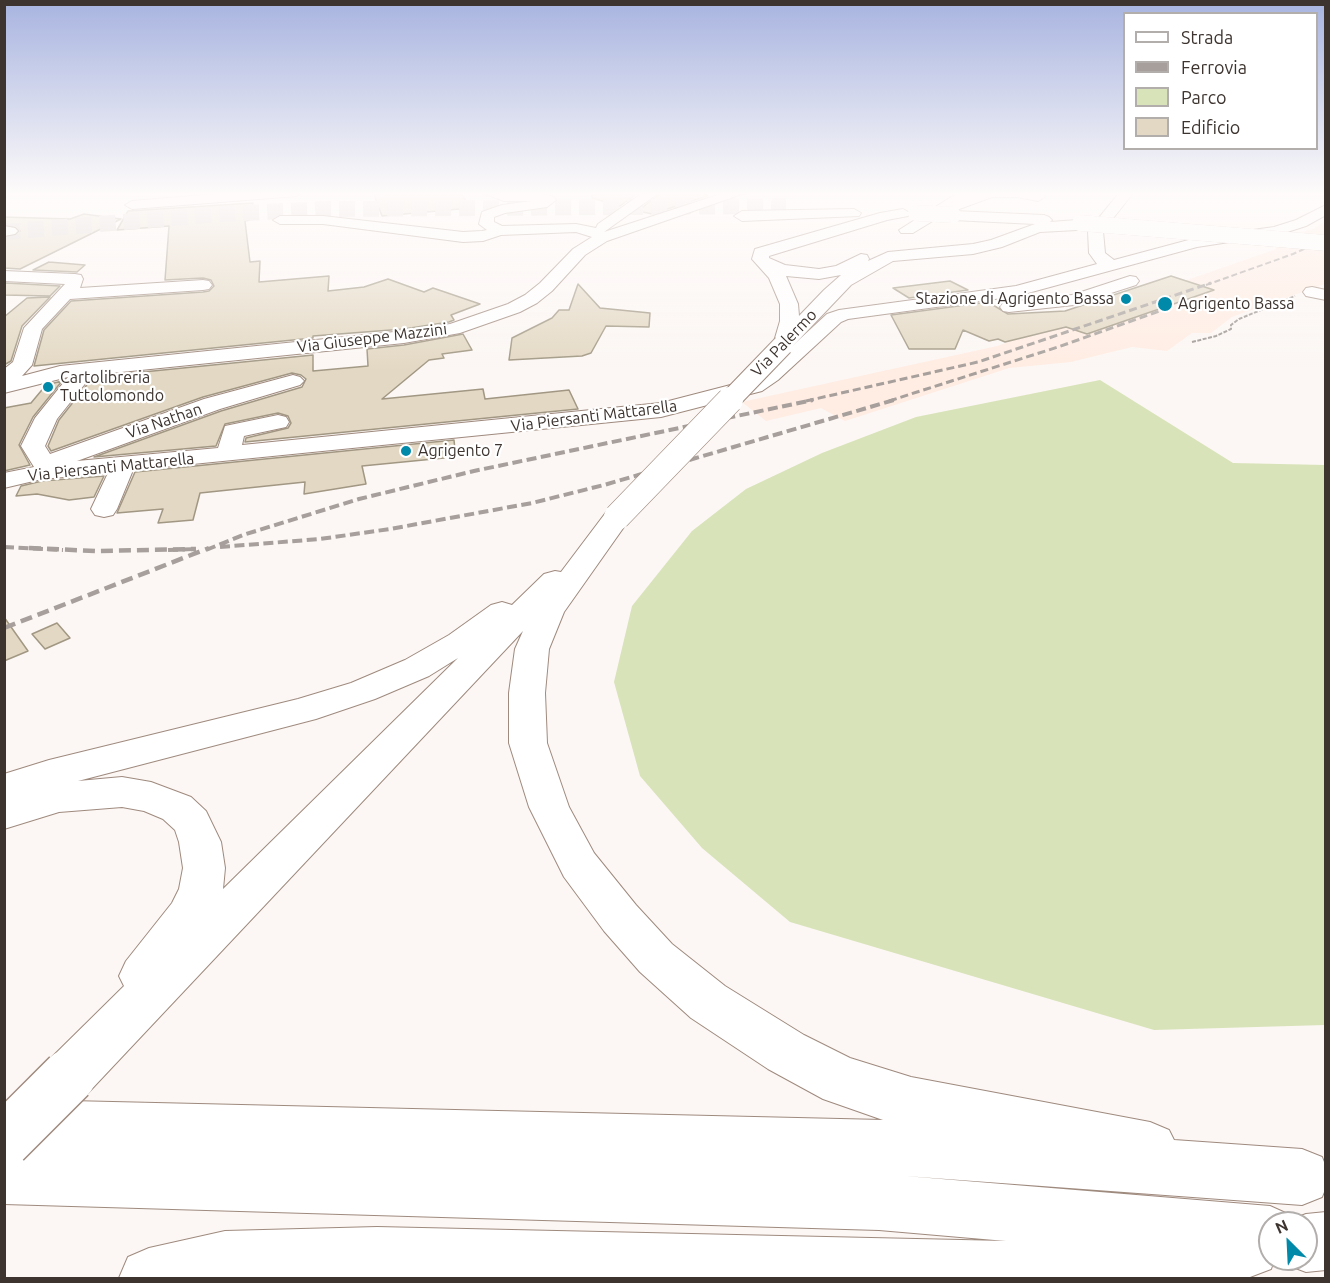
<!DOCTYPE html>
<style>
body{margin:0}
#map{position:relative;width:1330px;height:1283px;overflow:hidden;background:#fcf7f4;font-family:Ubuntu,sans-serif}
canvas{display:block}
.frame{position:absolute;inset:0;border:6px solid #3d342f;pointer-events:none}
.legend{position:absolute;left:1123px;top:12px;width:195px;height:138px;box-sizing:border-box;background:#fff;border:2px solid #b1aeac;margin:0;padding:8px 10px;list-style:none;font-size:18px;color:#3d342f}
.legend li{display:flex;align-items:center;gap:12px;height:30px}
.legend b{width:30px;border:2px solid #b1aeac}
.north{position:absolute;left:1258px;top:1211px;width:60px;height:60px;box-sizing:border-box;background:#fff;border:2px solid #b1aeac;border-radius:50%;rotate:336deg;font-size:16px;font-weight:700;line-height:24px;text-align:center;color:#3d342f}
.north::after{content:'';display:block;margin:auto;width:21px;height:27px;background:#0089a9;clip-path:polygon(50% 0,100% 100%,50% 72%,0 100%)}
</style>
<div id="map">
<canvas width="1330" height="1283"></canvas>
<div class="frame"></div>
<ul class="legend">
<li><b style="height:8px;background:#fff"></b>Strada</li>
<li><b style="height:8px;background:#a69f9b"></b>Ferrovia</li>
<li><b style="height:16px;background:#d8e3b9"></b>Parco</li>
<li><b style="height:16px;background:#e3d8c3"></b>Edificio</li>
</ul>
<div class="north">N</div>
</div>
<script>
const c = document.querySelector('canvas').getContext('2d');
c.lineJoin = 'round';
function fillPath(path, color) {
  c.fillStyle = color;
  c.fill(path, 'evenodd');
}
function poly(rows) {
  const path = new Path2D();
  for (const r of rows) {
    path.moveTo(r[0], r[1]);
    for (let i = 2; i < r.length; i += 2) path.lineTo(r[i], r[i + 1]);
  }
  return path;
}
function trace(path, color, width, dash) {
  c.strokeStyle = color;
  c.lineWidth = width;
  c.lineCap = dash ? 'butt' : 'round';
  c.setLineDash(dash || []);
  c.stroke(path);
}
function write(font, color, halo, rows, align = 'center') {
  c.font = font + ' Ubuntu,sans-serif';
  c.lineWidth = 4.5;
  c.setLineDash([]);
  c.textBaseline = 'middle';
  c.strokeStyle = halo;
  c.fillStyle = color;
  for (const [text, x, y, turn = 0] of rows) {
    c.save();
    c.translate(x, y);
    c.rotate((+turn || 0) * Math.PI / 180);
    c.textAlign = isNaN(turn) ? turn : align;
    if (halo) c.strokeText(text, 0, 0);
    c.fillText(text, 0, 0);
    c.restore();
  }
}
const built = poly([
 [1325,221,1325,284,1232,317,1211,333,1192,333,1167,351,1132,347,1071,362,1009,368,845,421,821,408,766,421,742,402,997,346,1276,249,1272,242,1315,228]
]);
const green = poly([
 [1100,380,1233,463,1325,465,1325,1025,1154,1030,790,922,702,848,640,776,614,682,632,606,692,531,746,489,822,453,916,417]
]);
const building = poly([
 [373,192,460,192,471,208,382,216,373,192],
 [592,192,639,192,620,206,592,198,592,192],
 [662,192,707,192,707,196,652,214,638,211,662,192],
 [253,203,249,220,245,221,250,262,260,261,259,282,329,276,328,291,364,287,388,279,424,292,433,288,480,304,451,315,454,320,449,322,404,329,313,336,313,338,34,366,44,330,71,301,203,292,209,291,214,286,211,280,203,278,165,280,169,226,117,230,128,211,253,203],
 [84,214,121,219,20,269,4,268,4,238,15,236,20,231,15,226,4,224,4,217,70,219,84,214],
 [49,262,85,265,77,272,33,270,49,262],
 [1171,276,1214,290,1087,334,1066,327,1005,342,998,339,989,341,963,330,955,349,909,349,891,315,988,302,1008,314,1065,311,1171,276],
 [950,281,968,290,909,298,893,288,950,281],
 [4,284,6,283,60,286,50,296,4,295,4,284],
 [578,284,600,308,650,313,649,327,606,326,591,353,582,356,509,360,512,338,552,318,559,310,569,310,578,284],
 [50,297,22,326,11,361,4,365,4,317,27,298,50,297],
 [463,334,472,350,442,354,444,358,429,360,382,399,483,389,485,399,569,390,578,409,245,442,246,438,288,428,291,423,288,416,278,413,225,424,216,446,94,457,221,411,302,387,306,379,301,375,292,373,203,397,51,451,48,446,59,420,93,377,313,355,313,371,368,366,367,349,404,345,463,334],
 [62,381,33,417,19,445,30,465,4,471,4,408,31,403,46,385,62,381],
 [454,440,455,450,443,451,444,458,362,466,366,484,304,494,305,482,200,493,193,520,158,523,163,509,117,513,135,472,454,440],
 [104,476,94,497,69,500,37,494,16,496,21,486,42,481,104,476],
 [4,617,28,651,4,661,4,617],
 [57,623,70,638,45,649,32,634,57,623]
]);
const majorTunnel = poly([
 [4,232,220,214,326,209,786,206]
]);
const path = poly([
 [1192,342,1216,336,1231,329,1231,325,1239,319,1295,296]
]);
const minor = poly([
 [239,192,303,192,297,196,132,209,125,205,132,201,239,192],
 [480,192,540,193,554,197,556,200,547,207,505,213,494,217,494,222,502,226,576,224,596,228,598,224,644,192,660,192,604,232,727,192,748,192,607,241,585,255,552,291,537,303,520,312,460,333,404,343,92,375,57,419,45,446,50,454,204,399,293,375,300,377,304,381,300,385,220,409,77,461,218,448,225,426,278,415,286,417,289,422,286,427,244,436,242,445,661,403,746,381,764,372,827,314,839,310,1016,286,1097,264,1089,253,1088,231,1120,192,1134,192,1103,231,1105,253,1114,260,1196,238,1274,227,1296,220,1326,205,1326,215,1306,226,1281,234,1197,247,1017,296,848,319,841,322,778,380,762,391,661,417,133,470,117,509,113,515,104,517,95,515,91,509,108,473,42,479,4,488,4,473,34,467,21,446,35,418,68,377,4,393,4,369,13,362,24,328,65,284,4,281,4,271,75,274,81,275,83,279,80,288,203,280,209,281,212,285,209,289,203,290,70,299,42,329,32,365,22,376,60,366,404,331,450,324,508,304,525,295,540,283,573,249,592,237,576,232,501,235,483,241,463,242,323,224,280,224,273,220,280,216,323,216,463,232,482,231,487,230,479,224,482,212,502,205,532,201,504,201,480,192],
 [4,226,15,228,18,231,15,234,4,236,4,226],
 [1130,276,1136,277,1139,281,1136,285,1074,305,1009,312,1003,311,1000,307,1003,303,1009,302,1072,295,1130,276],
 [1312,287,1326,290,1326,300,1306,296,1303,292,1306,288,1312,287]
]);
const major = poly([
 [959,192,1043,194,1045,197,1038,201,1017,197,992,197,954,211,1044,215,1049,217,1052,220,1050,222,1077,220,1085,225,1077,230,1040,232,1002,247,973,254,893,261,851,285,790,349,783,351,776,349,773,345,780,321,780,304,769,278,752,259,755,249,880,213,903,209,910,213,908,216,887,220,769,256,769,258,785,265,819,269,836,266,861,254,867,255,869,259,868,261,888,252,973,244,991,240,1035,224,953,220,945,215,949,211,913,233,901,233,899,230,959,192],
 [841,275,824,290,799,316,798,304,786,276,819,279,841,275],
 [854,209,861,213,859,216,742,221,734,216,742,211,854,209],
 [617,509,627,511,631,517,564,612,549,649,545,693,547,743,569,807,594,853,636,905,672,944,725,986,804,1035,850,1058,911,1077,1150,1122,1169,1130,1174,1140,1302,1149,1322,1157,1326,1167,1326,1187,1322,1197,1302,1205,905,1176,1270,1206,1290,1215,1293,1219,1306,1214,1326,1212,1326,1270,1306,1272,1285,1264,1283,1259,1306,1259,1306,1223,1270,1223,1270,1259,1282,1259,1273,1263,1271,1269,1250,1277,1237,1278,119,1278,128,1257,149,1248,225,1231,377,1227,1006,1241,879,1230,4,1204,4,1102,12,1099,68,1101,51,1094,43,1076,51,1058,124,986,119,976,126,961,172,903,179,889,183,868,179,842,175,830,163,819,144,811,122,807,59,812,4,829,4,774,49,760,298,699,351,683,405,660,449,635,491,605,502,602,512,605,544,574,555,571,561,572,607,511,617,509],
 [523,631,515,649,509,693,509,743,529,807,564,877,604,931,640,972,691,1018,768,1069,823,1099,883,1120,70,1101,87,1094,523,631],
 [458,658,223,889,225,868,221,842,206,811,191,797,151,782,122,777,78,781,316,719,375,699,429,676,458,658]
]);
const railFar3 = poly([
 [1206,285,1293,254,1326,239]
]);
const railFar2 = poly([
 [806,401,978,362,1211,283],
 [889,401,1058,347,1171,307]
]);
const railFar1 = poly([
 [4,547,63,550],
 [220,547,320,539,390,529,532,503,604,485,894,400],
 [168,550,196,549],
 [206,550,243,535,359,499,474,471,813,400]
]);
const rail = poly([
 [29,548,96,551,196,549],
 [4,628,209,548]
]);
const majorBridgeFar3 = poly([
 [916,213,953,215],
 [1080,223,1326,243]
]);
const majorBridgeFar2 = poly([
 [729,401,783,345]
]);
const majorBridgeFar1 = poly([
 [617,517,730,400]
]);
const majorBridge = poly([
 [4,1141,69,1076]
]);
const markers = [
 [1126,299,6,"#0089a9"],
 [1165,304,8,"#0089a9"],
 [48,387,6,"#0089a9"],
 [406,451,6,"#0089a9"]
];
const farPoinames = [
 ["Stazione di Agrigento Bassa",1114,299,"right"],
 ["Agrigento Bassa",1178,304],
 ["Cartolibreria",60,378],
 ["Tuttolomondo",60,396],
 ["Agrigento 7",418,451]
];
const farStreetnames = [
 ["Via Giuseppe Mazzini",372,338,-7],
 ["Via Palermo",784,343,-46],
 ["Via Piersanti Mattarella",594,416,-7],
 ["Via Nathan",164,421,-19],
 ["Via Piersanti Mattarella",111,467,-6]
];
fillPath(built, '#ffece2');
fillPath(green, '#d8e3b9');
fillPath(building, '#e3d8c3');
trace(building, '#a19783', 1.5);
trace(majorTunnel, '#d6d0cd', 16, [16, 8]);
trace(minor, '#9f8a7e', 2);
trace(major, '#9f8a7e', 2);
trace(path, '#9c9591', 2, [4, 1.5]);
fillPath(minor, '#fff');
fillPath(major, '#fff');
trace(railFar3, '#a69f9b', 2, [6, 3]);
trace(railFar2, '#a69f9b', 3, [8, 4]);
trace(railFar1, '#a69f9b', 4, [10, 4.5]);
trace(rail, '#a69f9b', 4.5, [12, 6]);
trace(majorBridgeFar3, '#9f8a7e', 16, []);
trace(majorBridgeFar2, '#9f8a7e', 22, []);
trace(majorBridgeFar1, '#9f8a7e', 27, []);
trace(majorBridge, '#9f8a7e', 56, []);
trace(majorBridgeFar3, '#fff', 16);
trace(majorBridgeFar2, '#fff', 20);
trace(majorBridgeFar1, '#fff', 26);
trace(majorBridge, '#fff', 53);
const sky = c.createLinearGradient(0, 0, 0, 372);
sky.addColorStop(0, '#a8b4e0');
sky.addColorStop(0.52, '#fefbfa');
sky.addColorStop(1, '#fefbfa00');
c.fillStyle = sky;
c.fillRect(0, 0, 1330, 372);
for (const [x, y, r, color] of markers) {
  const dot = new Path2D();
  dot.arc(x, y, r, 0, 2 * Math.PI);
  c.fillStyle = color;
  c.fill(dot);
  trace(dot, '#fff', 2);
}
write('16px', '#3d342f', '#fff', farPoinames, 'left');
write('16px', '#3d342f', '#fff', farStreetnames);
</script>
